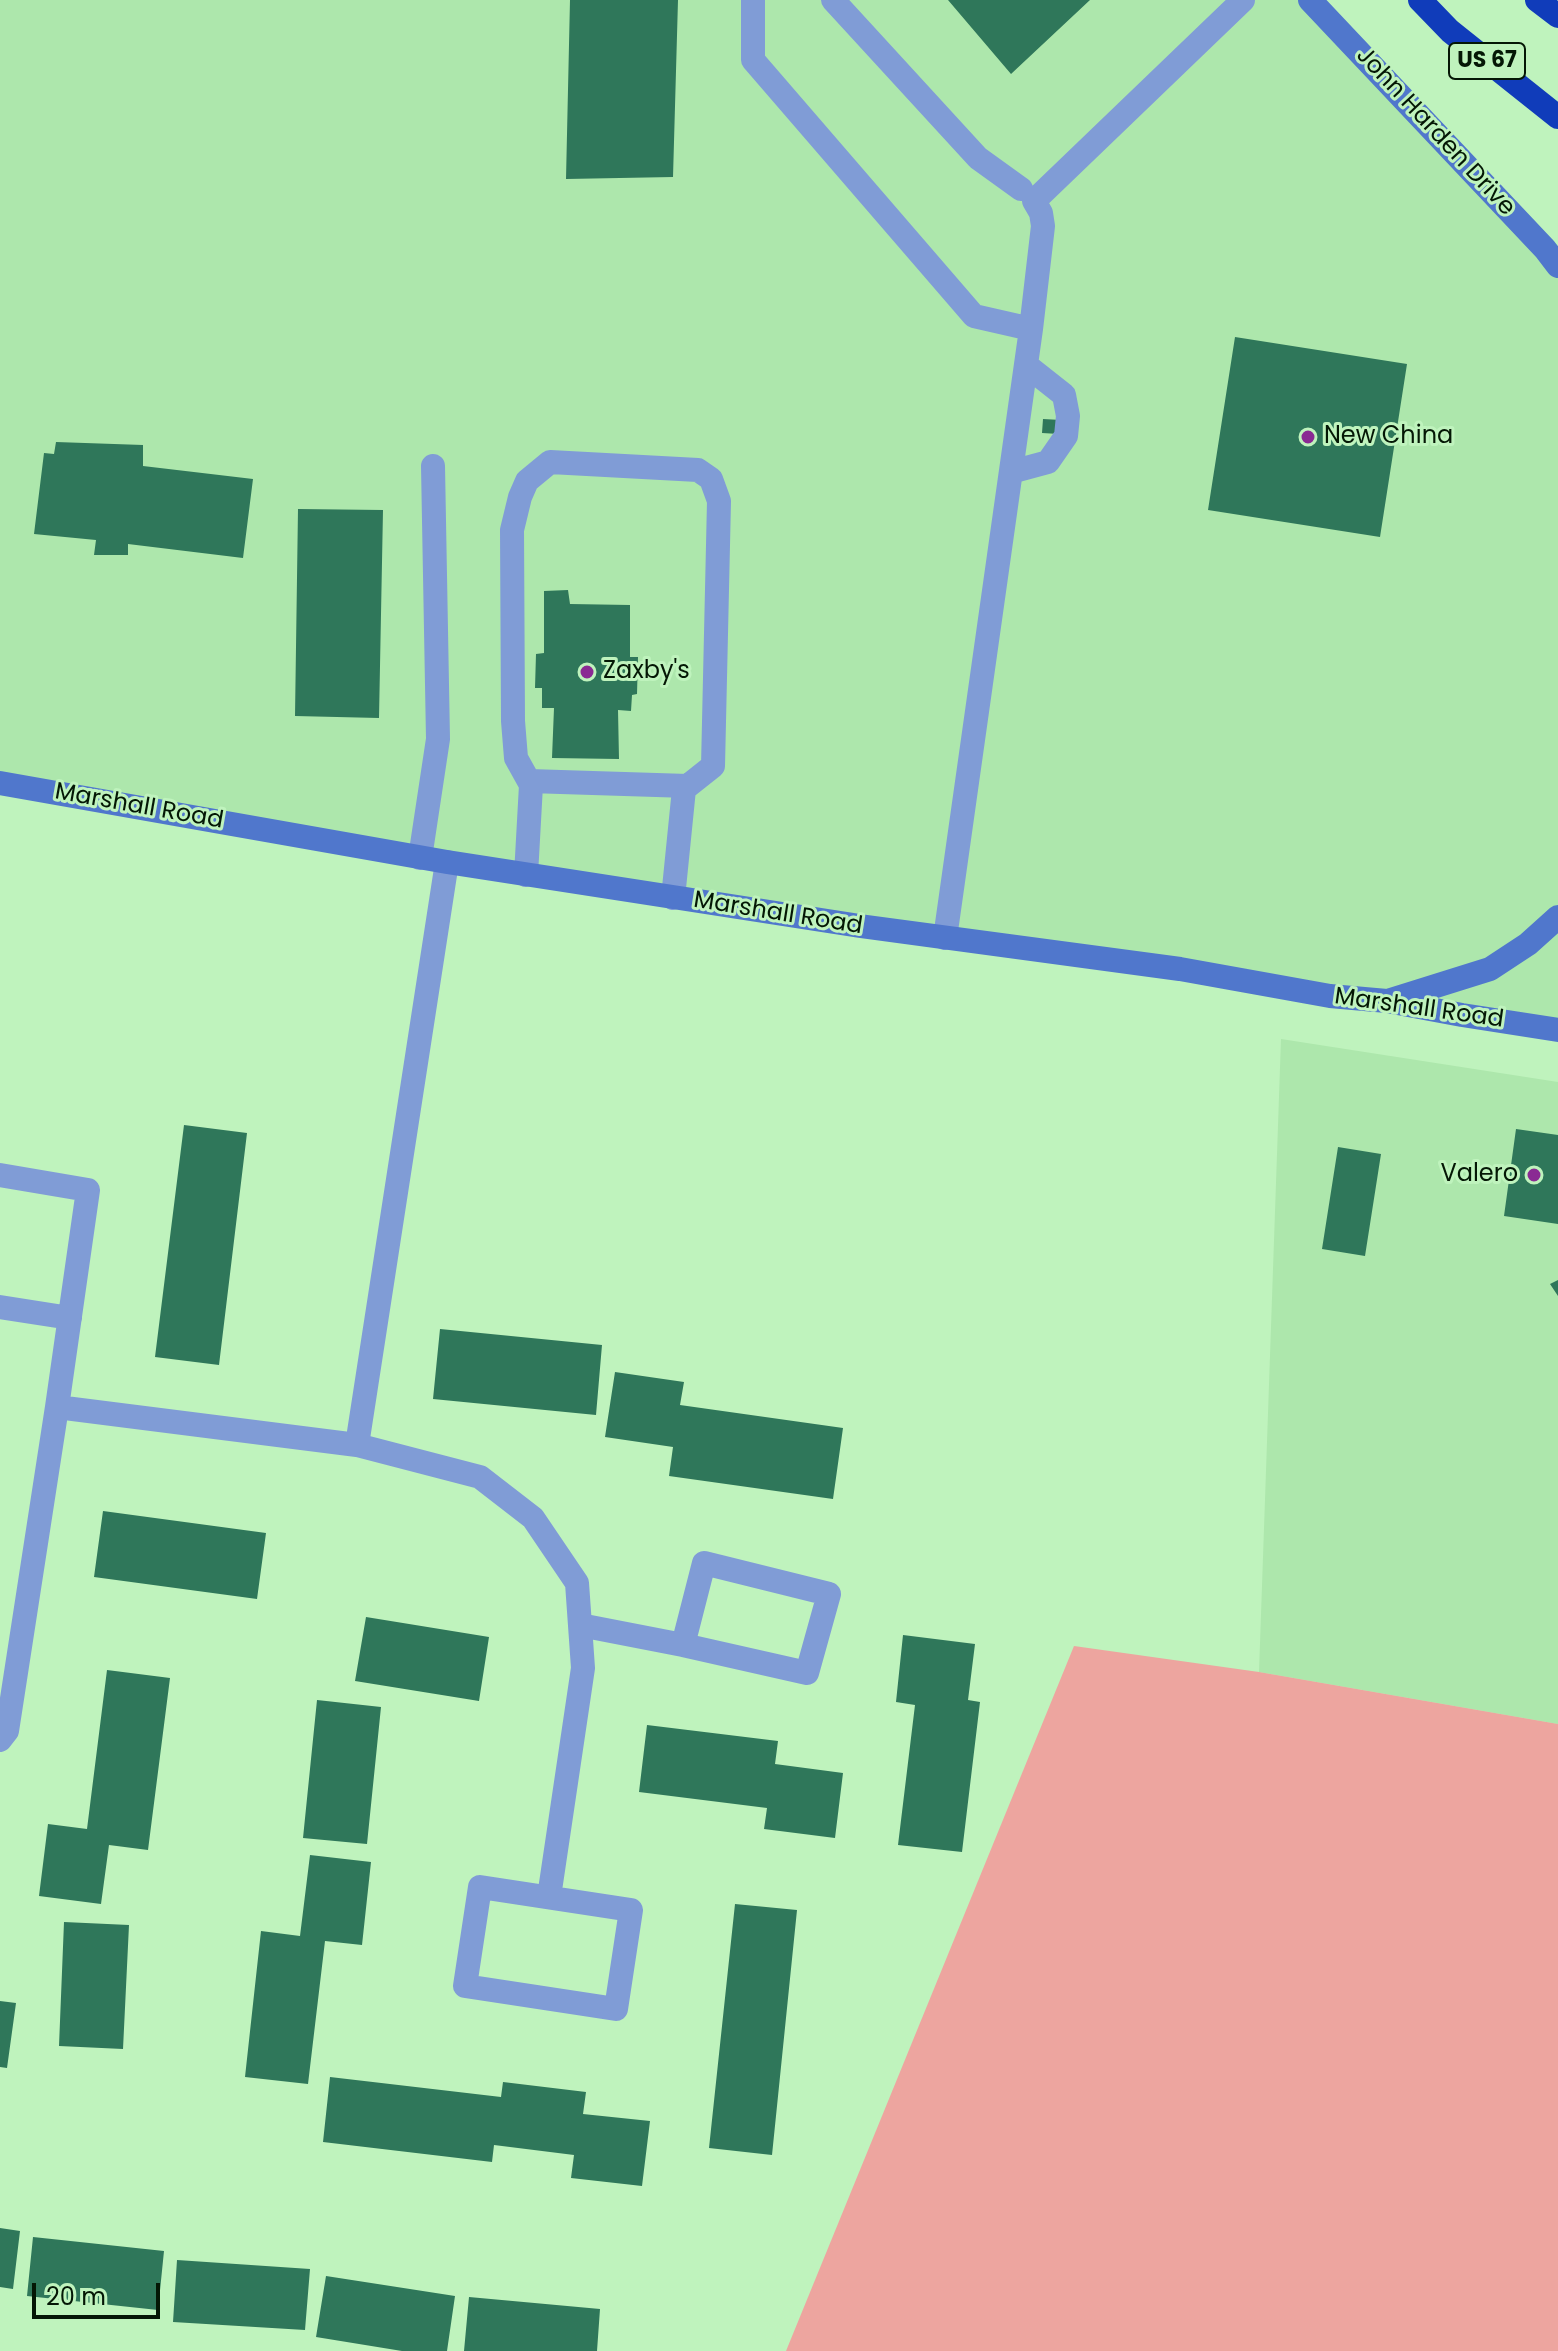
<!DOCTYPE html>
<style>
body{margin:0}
#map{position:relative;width:1558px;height:2351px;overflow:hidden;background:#bff3bd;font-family:Poppins,sans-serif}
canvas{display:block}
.scale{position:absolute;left:32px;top:2283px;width:128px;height:36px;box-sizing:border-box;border:4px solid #041705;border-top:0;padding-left:10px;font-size:24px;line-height:28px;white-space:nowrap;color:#041705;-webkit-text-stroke:6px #bff3bd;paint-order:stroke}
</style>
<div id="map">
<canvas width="1558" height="2351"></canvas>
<div class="scale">20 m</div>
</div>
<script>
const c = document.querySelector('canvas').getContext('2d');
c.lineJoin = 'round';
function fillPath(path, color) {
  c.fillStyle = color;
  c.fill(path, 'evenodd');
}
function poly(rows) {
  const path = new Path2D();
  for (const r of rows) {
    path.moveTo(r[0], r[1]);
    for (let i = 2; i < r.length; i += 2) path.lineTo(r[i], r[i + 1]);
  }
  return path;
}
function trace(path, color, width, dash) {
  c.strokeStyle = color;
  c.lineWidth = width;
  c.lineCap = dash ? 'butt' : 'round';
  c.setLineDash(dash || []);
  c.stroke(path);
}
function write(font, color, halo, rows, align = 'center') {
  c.font = font + ' Poppins,sans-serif';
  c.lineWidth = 6;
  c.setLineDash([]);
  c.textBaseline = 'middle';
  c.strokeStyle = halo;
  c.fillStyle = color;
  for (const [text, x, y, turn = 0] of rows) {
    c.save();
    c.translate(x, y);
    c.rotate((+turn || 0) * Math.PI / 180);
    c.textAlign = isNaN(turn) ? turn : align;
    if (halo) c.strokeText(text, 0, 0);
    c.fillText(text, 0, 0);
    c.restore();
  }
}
const built = poly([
 [0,0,1310,0,1558,266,1558,1030,0,783],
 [1281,1039,1558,1082,1558,1724,1259,1672]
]);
const green = poly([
 [1074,1646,1259,1672,1558,1724,1558,2351,786,2351]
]);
const building = poly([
 [570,0,678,0,673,177,566,179],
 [948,0,1090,0,1011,74],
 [1235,337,1407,364,1380,537,1208,510],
 [1043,419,1061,420,1059,434,1042,433],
 [56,442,143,445,143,466,253,479,243,558,128,544,128,555,94,555,96,540,34,534,44,453,54,454],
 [298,509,383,510,379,718,295,716],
 [568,590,570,604,630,605,630,657,638,657,637,694,632,695,631,711,618,710,619,759,552,758,554,708,542,708,542,688,535,688,536,654,544,653,544,591],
 [184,1125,247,1133,219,1365,155,1357],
 [1516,1129,1558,1135,1558,1224,1504,1216],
 [1338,1147,1381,1154,1365,1256,1322,1249],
 [1558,1280,1558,1296,1550,1284],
 [440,1329,602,1345,596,1415,433,1399],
 [615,1372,684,1382,680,1405,843,1428,833,1499,669,1476,673,1447,605,1437],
 [103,1511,266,1533,257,1599,94,1577],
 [366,1617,489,1637,479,1701,355,1681],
 [903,1635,975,1644,968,1700,980,1702,962,1852,898,1845,915,1705,896,1702],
 [107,1670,170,1678,148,1850,109,1845,101,1904,39,1896,48,1824,87,1829],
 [317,1700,381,1707,367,1844,303,1838],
 [647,1725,778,1741,775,1764,843,1773,835,1838,764,1829,767,1808,639,1792],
 [310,1855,371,1862,362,1945,325,1941,308,2084,245,2077,261,1931,300,1936],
 [735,1904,797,1910,772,2155,709,2148],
 [64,1922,129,1925,123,2049,59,2046],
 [0,2001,16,2003,7,2068,0,2067],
 [330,2077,501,2097,503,2082,586,2092,583,2114,650,2121,642,2186,571,2178,574,2155,494,2145,492,2162,323,2142],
 [0,2228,20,2231,13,2289,0,2287],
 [33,2237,164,2251,158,2310,27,2296],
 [177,2260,310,2269,305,2330,173,2322],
 [326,2276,455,2296,447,2351,402,2351,316,2337],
 [469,2297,600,2309,597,2351,464,2351]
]);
const lane = poly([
 [753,0,753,60,974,316,1031,329],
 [833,0,978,158,1021,189],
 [1011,472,1048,462,1066,436,1068,416,1064,395,1026,365],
 [529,781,688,786],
 [420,858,438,739,433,466],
 [526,875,531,785,516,758,513,721,512,530,520,497,527,481,550,462,698,470,711,479,719,501,713,766,684,789,673,898],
 [945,938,1031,329,1043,226,1041,213,1034,201,1243,0],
 [0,1175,88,1190,57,1407,7,1731,0,1740],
 [0,1307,70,1318],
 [57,1407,357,1445,480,1477,533,1518,577,1583,583,1668,549,1897],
 [357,1445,447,862],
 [580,1625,683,1645,807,1673,829,1594,704,1563,683,1645],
 [480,1887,631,1910,616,2009,465,1986,480,1887]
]);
const secondary = poly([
 [1310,0,1545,249,1558,266],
 [0,783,447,862,860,926,1180,969,1330,996,1387,1001,1462,1015,1558,1030],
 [1391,1000,1490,969,1528,944,1558,917]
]);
const highway = poly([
 [1420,0,1450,31,1558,117],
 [1537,0,1558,16]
]);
const markers = [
 [1308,437,8,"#8a2a93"],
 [587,672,8,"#8a2a93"],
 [1534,1175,8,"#8a2a93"]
];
const shields = [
 [1487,61,76]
];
const shieldNames = [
 ["US 67",1487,61]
];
const streetNames = [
 ["John Harden Drive",1435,132,47],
 ["Marshall Road",139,807,10],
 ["Marshall Road",778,914,9],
 ["Marshall Road",1419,1009,8]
];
const poiNames = [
 ["New China",1324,437],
 ["Zaxby's",603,672],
 ["Valero",1518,1175,"right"]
];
fillPath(built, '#ade7ac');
fillPath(green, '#eda59f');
fillPath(building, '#2f775a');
trace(lane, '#809cd6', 24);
trace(secondary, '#5077cc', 24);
trace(highway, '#103cba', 24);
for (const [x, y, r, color] of markers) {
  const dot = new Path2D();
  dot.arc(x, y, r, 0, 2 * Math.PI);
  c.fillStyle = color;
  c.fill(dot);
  trace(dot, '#bff3bd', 3);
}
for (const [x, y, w] of shields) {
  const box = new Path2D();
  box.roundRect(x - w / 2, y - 18, w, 36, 6);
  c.fillStyle = '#bff3bd';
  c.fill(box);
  trace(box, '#041705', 2);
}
write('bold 22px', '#041705', null, shieldNames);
write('24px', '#041705', '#bff3bd', streetNames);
write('24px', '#041705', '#bff3bd', poiNames, 'left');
</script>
